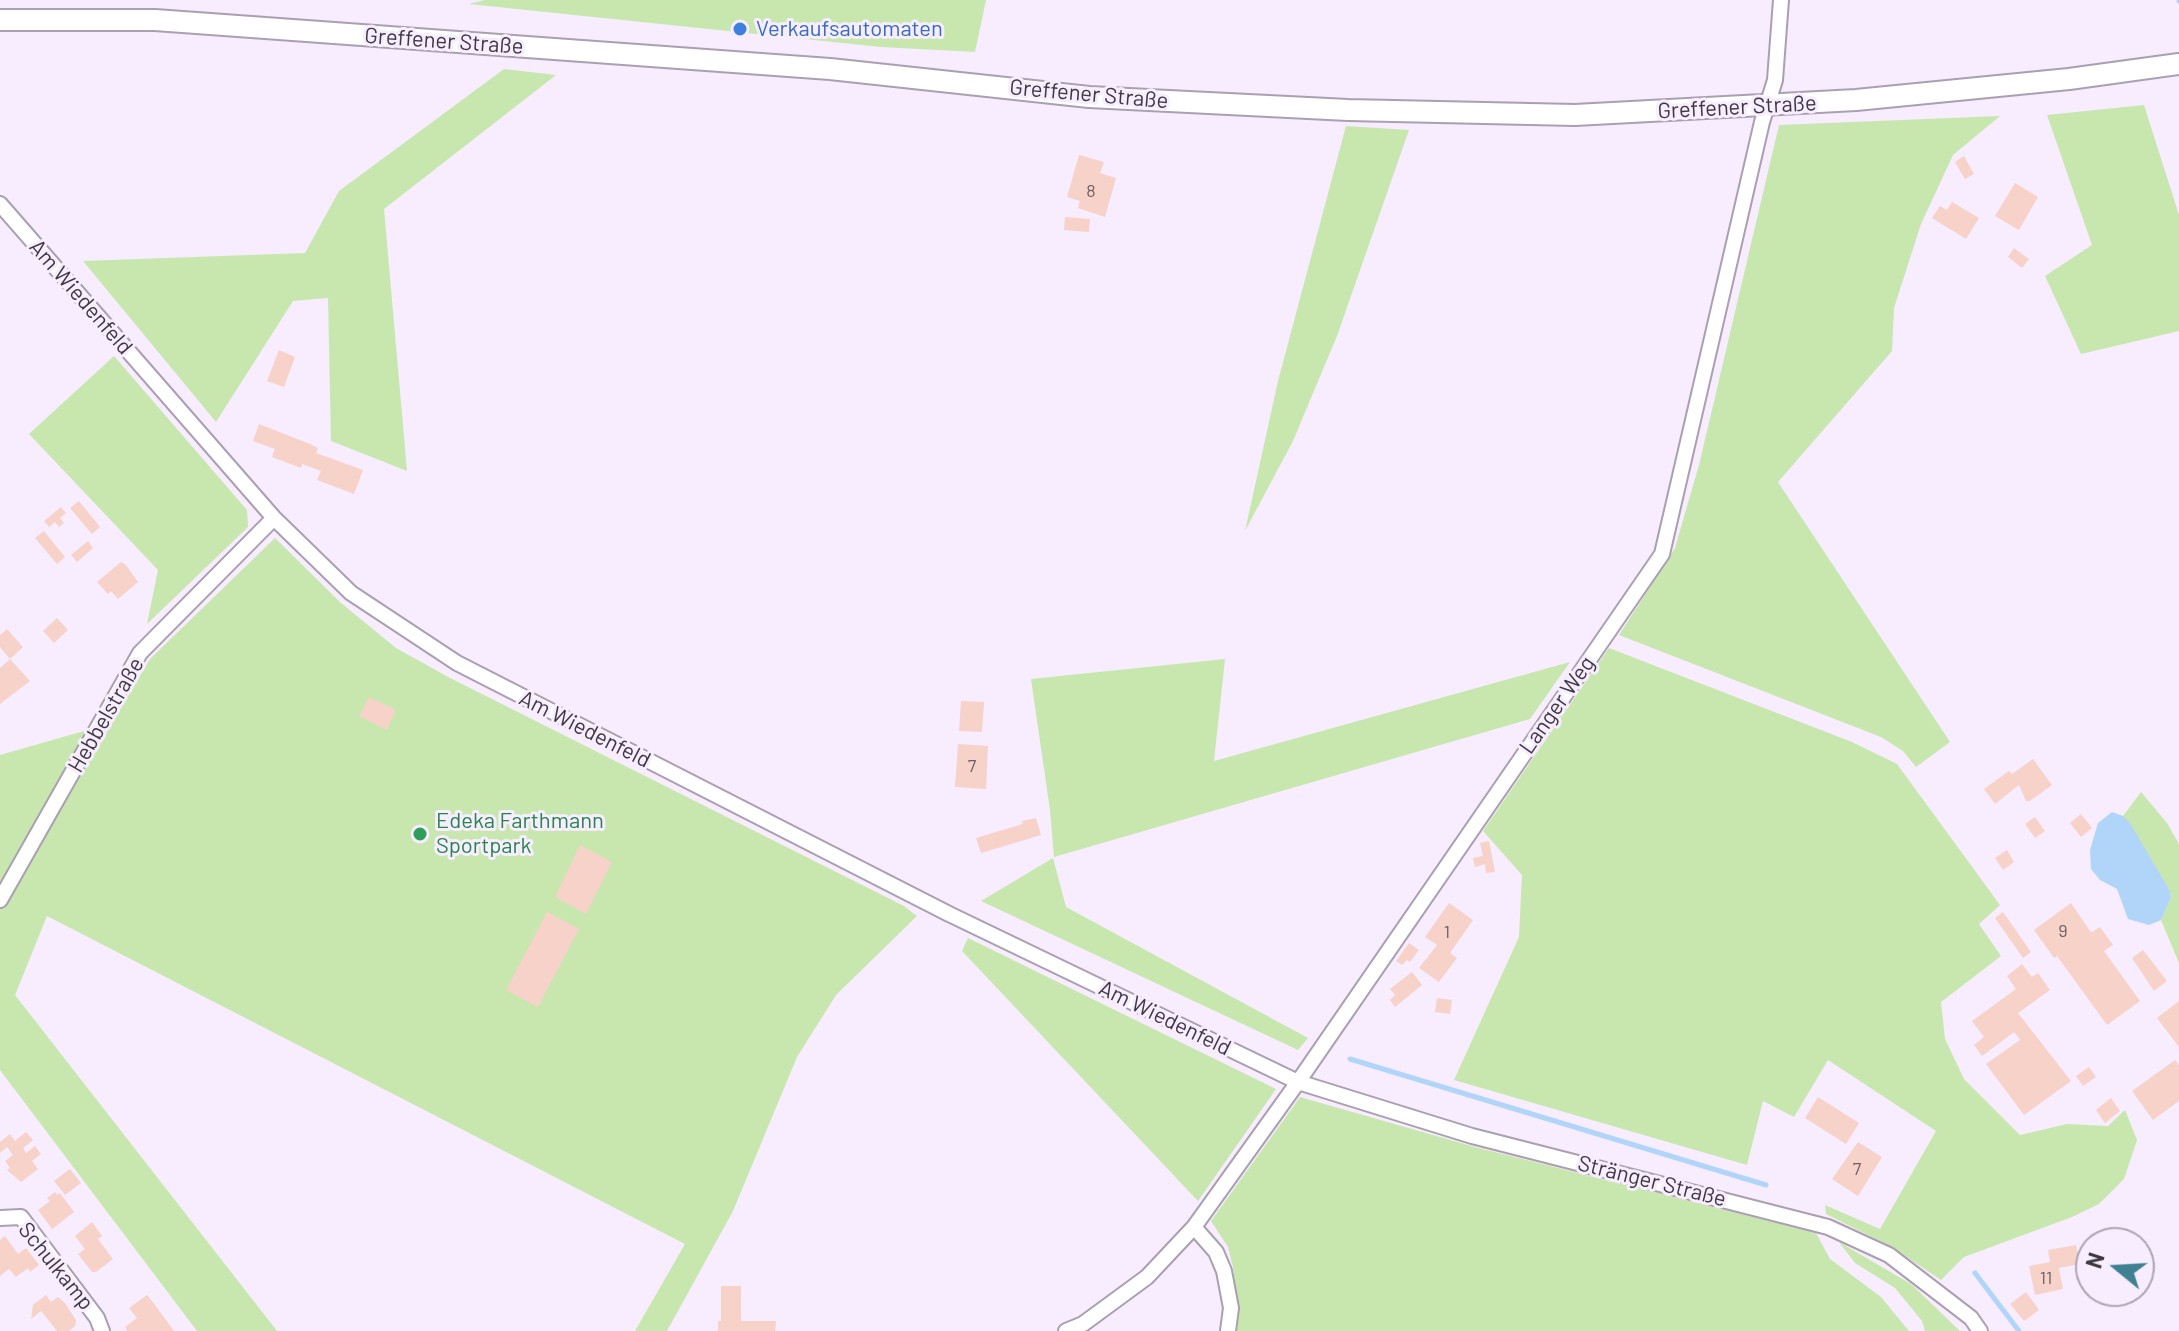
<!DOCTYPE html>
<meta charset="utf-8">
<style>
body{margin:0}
#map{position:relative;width:2179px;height:1331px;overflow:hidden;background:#f7edfe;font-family:Barlow,sans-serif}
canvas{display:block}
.north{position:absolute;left:2075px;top:1227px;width:80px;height:80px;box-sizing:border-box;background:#f7edfe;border:2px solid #ada5b2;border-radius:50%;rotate:288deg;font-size:22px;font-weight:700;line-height:32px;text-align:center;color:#3e3941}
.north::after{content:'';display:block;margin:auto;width:28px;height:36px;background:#3f8093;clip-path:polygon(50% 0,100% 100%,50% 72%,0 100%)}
</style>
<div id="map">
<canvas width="2179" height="1331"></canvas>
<div class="north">N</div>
</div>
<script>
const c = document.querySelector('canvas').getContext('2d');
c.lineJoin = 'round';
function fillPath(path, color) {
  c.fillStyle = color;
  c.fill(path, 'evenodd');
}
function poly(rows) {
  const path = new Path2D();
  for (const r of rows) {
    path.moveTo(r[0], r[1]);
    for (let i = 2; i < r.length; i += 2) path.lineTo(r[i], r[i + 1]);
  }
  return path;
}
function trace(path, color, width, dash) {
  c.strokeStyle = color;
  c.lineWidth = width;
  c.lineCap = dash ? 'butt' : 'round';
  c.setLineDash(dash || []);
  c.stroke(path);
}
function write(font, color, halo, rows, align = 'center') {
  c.font = font + ' Barlow,sans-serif';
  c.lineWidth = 6;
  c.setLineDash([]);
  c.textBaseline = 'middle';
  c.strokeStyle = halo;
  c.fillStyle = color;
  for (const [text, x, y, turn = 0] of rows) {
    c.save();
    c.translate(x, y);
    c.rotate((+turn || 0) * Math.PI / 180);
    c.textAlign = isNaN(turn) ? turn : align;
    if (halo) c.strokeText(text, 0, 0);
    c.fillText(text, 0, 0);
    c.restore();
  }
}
const green = poly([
 [485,0,986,0,975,52,881,47,469,4],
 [504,69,556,75,384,209,407,471,331,441,328,298,293,301,216,422,83,261,305,253,339,191],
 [2144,105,2179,215,2179,331,2081,354,2045,276,2092,245,2047,115],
 [2000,116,1953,155,1921,224,1894,308,1892,351,1778,482,1950,742,1916,767,1903,751,1881,737,1619,635,1675,548,1699,465,1779,125],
 [1346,126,1409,130,1337,336,1293,441,1245,531,1278,381],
 [114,356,247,510,248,527,147,624,158,570,29,434],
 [275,538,341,603,396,648,450,678,904,906,917,916,836,995,797,1057,733,1211,667,1331,635,1331,685,1244,47,916,15,995,277,1331,197,1331,0,1070,0,755,84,731,98,747,150,659],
 [1609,648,1852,742,1897,764,2000,905,1979,924,2001,956,1941,1002,1945,1039,1964,1079,2020,1135,2067,1124,2108,1126,2125,1110,2137,1140,2124,1179,2099,1204,2072,1217,1964,1257,1941,1280,1892,1247,1826,1214,1825,1205,1880,1229,1936,1131,1828,1060,1794,1117,1763,1101,1747,1165,1454,1080,1519,937,1522,875,1483,831],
 [1225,659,1214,761,1570,662,1530,719,1054,857,1050,810,1031,679],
 [2141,792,2167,823,2179,844,2179,963,2161,920,2171,898,2170,891,2123,816],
 [1053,858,1066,907,1308,1038,1298,1050,981,901],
 [968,938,1276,1089,1198,1201,962,951],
 [1300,1097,1475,1147,1816,1233,1830,1259,1881,1297,1909,1331,1235,1331,1238,1307,1233,1267,1228,1247,1211,1221],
 [1839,1242,1911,1284,1960,1331,1925,1331,1922,1321,1895,1288,1855,1263]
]);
const water = poly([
 [2112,812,2123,816,2130,823,2170,891,2171,898,2161,920,2149,925,2128,919,2117,889,2100,880,2091,869,2090,850,2098,823]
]);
const stream = poly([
 [2179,0,2179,1],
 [1350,1059,1766,1185],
 [1975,1273,2019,1331]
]);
const building = poly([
 [1079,155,1104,162,1100,173,1116,178,1105,217,1078,208,1080,201,1067,197],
 [1964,156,1974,174,1965,179,1955,162],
 [2015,183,2038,197,2019,230,1995,216],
 [1952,202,1979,218,1966,239,1932,218,1940,206,1947,210],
 [1065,217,1090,219,1089,232,1064,230],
 [2014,248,2029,259,2022,268,2008,257],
 [279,350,295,357,284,387,267,381],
 [259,424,310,444,318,448,316,453,363,470,354,494,317,480,321,471,302,464,301,468,272,457,275,449,253,441],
 [79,501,100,527,92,534,70,508],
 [61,507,66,513,60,518,64,523,59,527,55,522,49,527,44,521],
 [44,531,65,557,57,564,35,538],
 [88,541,93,548,77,562,71,555],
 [121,562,126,565,138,582,118,599,111,591,108,594,97,582],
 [57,618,68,630,54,643,43,631],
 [7,629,23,647,10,659,0,647,0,635],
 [10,659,30,681,0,704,0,668],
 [369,697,396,710,387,730,359,716],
 [961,701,984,702,982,732,959,731],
 [958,744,988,746,986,789,955,787],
 [2033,759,2052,785,2030,801,2026,801,2019,785,1995,804,1984,789,2009,771,2012,774],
 [2081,814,2092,828,2081,837,2070,823],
 [2035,817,2045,831,2035,838,2025,824],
 [1036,818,1041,835,981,853,976,838,1023,824,1022,821],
 [1489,841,1495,872,1486,873,1485,864,1475,867,1473,858,1483,856,1480,843],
 [580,845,612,862,586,914,555,897],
 [2007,850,2014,862,2003,870,1995,858],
 [1449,903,1473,920,1450,953,1457,958,1439,982,1419,968,1437,945,1425,937],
 [2071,903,2090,931,2092,932,2100,927,2113,945,2104,951,2140,1001,2107,1025,2057,956,2054,958,2034,930],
 [547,912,579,929,538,1007,506,990],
 [2003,912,2031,952,2023,958,1995,918],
 [1409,943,1419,950,1410,962,1407,960,1402,965,1396,961],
 [2143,950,2167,981,2154,991,2132,958],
 [2022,964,2032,977,2038,973,2050,990,2018,1013,2071,1081,2024,1115,1986,1064,2020,1040,2014,1032,1982,1056,1974,1045,1984,1037,1972,1021,2016,989,2007,976],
 [1412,972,1422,985,1395,1007,1390,1000,1395,995,1390,989],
 [1437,998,1452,1000,1450,1014,1435,1012],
 [2179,1001,2179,1047,2157,1018],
 [2175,1060,2179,1065,2179,1101,2153,1120,2132,1091],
 [2089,1067,2096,1077,2083,1086,2076,1076],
 [1818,1097,1859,1123,1846,1144,1805,1118],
 [2111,1098,2120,1111,2105,1123,2096,1110],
 [26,1132,33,1140,23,1148,26,1153,35,1146,41,1154,32,1161,38,1169,21,1182,7,1170,10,1168,5,1161,13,1155,7,1147,0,1153,0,1142,10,1134,15,1141],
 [1858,1142,1882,1157,1858,1196,1832,1179],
 [70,1169,81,1183,65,1195,54,1181],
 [55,1192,57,1195,60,1193,74,1212,52,1229,38,1210,50,1201,47,1198],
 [92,1222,102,1236,98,1239,113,1259,96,1272,92,1272,78,1254,85,1249,75,1236],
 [5,1236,18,1254,26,1248,39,1265,30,1272,28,1268,16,1277,9,1269,0,1276,0,1240],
 [2076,1245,2080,1264,2059,1268,2063,1289,2035,1295,2029,1266,2050,1262,2048,1250],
 [721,1286,741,1286,741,1321,776,1321,775,1331,718,1331,718,1321,721,1321],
 [2026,1292,2039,1310,2024,1321,2010,1304],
 [46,1295,51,1302,58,1297,65,1303,76,1320,75,1326,69,1331,57,1331,41,1311,31,1319,33,1305],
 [147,1295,155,1305,174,1331,127,1331,125,1327,137,1318,129,1308]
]);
const minor = poly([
 [0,204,274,518,351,593,457,663,949,914,1298,1082,1472,1136,1828,1227,1889,1255,1971,1318,1980,1331],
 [0,900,140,653,274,518],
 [0,1218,21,1217,97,1318,102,1331],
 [1194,1227,1216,1252,1224,1271,1231,1308,1228,1331],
 [1066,1331,1083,1324,1147,1277,1194,1227,1298,1082,1662,554,1762,122,1775,80,1781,0]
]);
const secondary = poly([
 [0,20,155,20,830,69,1089,97,1348,110,1575,115,1856,100,2069,79,2179,64]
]);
const markers = [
 [740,29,8,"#3f7fe0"],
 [420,834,8,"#2e9e5b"]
];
const numberNames = [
 ["8",1091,191],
 ["7",972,766],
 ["9",2063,931],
 ["1",1447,932],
 ["7",1857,1169],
 ["11",2046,1278]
];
const shopNames = [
 ["Verkaufsautomaten",756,29]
];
const streetNames = [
 ["Greffener Straße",444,41,4],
 ["Greffener Straße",1089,94,5],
 ["Greffener Straße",1737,107,-3],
 ["Am Wiedenfeld",81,297,49],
 ["Langer Weg",1557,705,-55],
 ["Hebbelstraße",106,715,-60],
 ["Am Wiedenfeld",585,729,27],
 ["Am Wiedenfeld",1165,1018,26],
 ["Stränger Straße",1652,1181,14],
 ["Schulkamp",56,1266,51]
];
const leisureNames = [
 ["Edeka Farthmann",436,821],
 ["Sportpark",436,846]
];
fillPath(green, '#c7e7ae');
fillPath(water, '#b1d5f8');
trace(stream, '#b1d5f8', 5);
fillPath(building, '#f6d2c9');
trace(minor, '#ab9fb2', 18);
trace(secondary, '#ab9fb2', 24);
trace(minor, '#fff', 14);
trace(secondary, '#fff', 20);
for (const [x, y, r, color] of markers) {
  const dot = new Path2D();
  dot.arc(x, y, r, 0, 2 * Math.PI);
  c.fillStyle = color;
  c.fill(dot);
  trace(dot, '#f7edfe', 3);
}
write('18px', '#6c5f63', null, numberNames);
write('22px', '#366cbe', '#f7edfe', shopNames, 'left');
write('22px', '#3e3941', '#f7edfe', streetNames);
write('22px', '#27864d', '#f7edfe', leisureNames, 'left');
</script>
